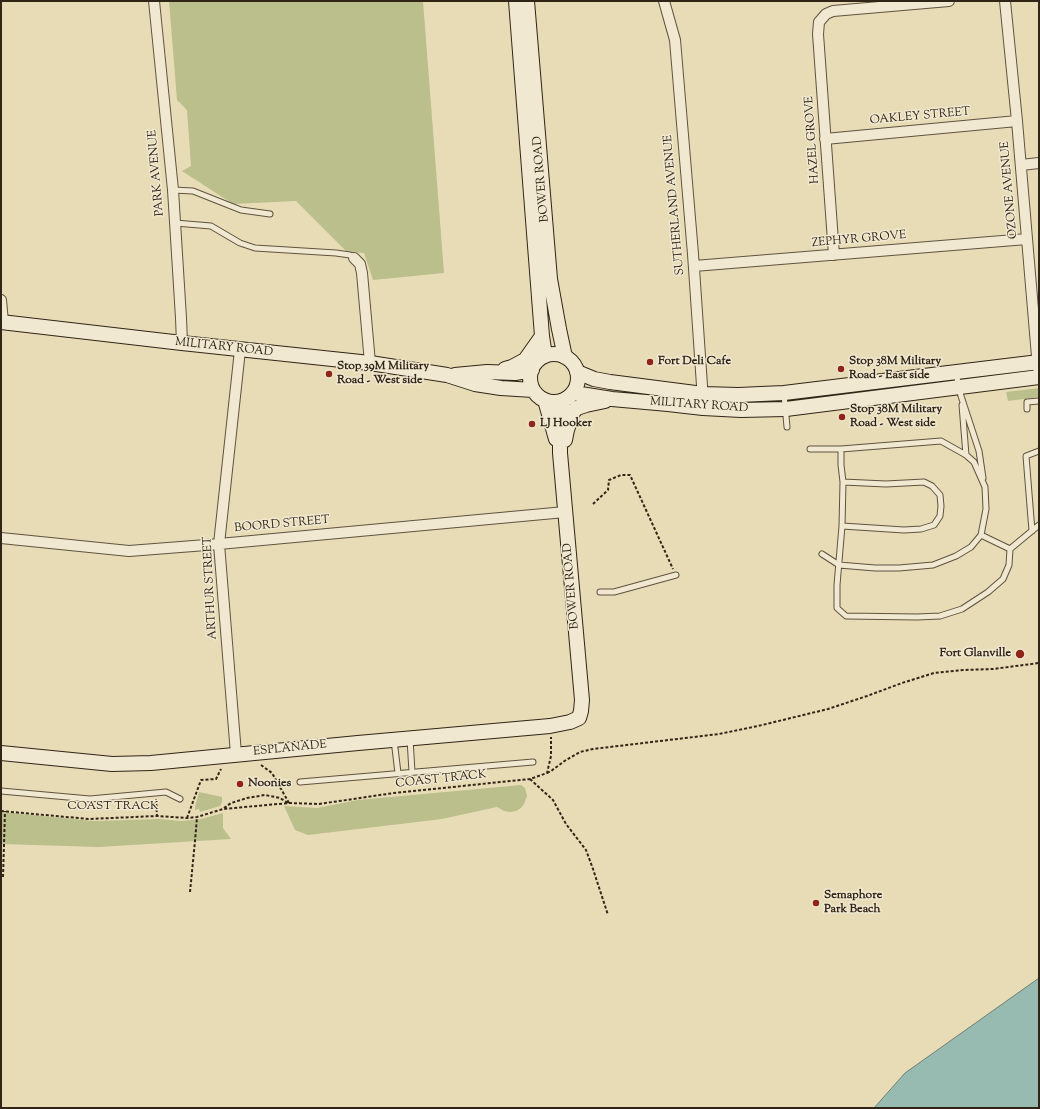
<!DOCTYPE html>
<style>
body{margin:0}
#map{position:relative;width:1040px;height:1109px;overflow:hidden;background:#e8dcb6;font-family:"Sorts Mill Goudy",serif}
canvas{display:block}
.frame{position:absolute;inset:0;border:2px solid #312518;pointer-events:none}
</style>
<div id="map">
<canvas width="1040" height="1109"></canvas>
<div class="frame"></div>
</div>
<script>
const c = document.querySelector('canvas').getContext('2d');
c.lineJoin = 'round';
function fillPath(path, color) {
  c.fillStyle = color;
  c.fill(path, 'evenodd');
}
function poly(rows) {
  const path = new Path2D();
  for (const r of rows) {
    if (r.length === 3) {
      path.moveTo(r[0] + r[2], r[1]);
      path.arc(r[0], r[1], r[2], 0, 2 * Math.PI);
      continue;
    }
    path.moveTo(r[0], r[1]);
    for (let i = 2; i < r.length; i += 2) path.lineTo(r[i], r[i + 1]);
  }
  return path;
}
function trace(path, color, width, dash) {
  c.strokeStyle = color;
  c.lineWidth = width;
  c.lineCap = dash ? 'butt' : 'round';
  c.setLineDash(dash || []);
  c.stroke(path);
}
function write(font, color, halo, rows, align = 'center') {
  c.font = font + ' "Sorts Mill Goudy",serif';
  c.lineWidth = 3;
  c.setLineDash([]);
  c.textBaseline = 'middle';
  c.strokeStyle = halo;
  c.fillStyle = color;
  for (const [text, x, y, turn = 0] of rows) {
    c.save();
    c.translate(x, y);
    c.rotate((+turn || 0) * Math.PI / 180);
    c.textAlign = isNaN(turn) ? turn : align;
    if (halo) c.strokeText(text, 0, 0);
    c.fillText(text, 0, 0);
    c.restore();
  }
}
const green = poly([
 [169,1,423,1,444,273,373,280,364,253,347,252,296,201,233,204,182,171,191,166,187,110,177,100],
 [1039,388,1039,397,1008,401,1006,392],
 [521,785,525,788,527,796,524,804,521,808,516,811,510,812,504,811,497,807,442,819,308,835,295,830,284,806,317,808,358,800],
 [199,792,222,797,222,802,220,806,200,812,199,809,195,810,195,807],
 [1,812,94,821,159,819,181,821,201,819,223,813,223,828,231,839,99,847,1,844]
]);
const water = poly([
 [1039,978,1039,1108,874,1108,905,1073,1039,978]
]);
const path = poly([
 [593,504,608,490,609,480,621,475,630,475,673,569],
 [261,765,272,773,289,803],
 [547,773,551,771,566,760,580,752,593,749,719,734,758,726,828,709,867,696,902,683,934,673,963,670,993,669,1039,663],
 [530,779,553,800,566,824,586,850,593,869,608,915],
 [156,799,157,816],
 [224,808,231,803,247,798,265,795,280,798,288,803],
 [1,811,89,819,157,816,187,818,197,817,223,809,289,803,319,804,394,793,530,779,547,773,551,756,551,737],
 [187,818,201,780,216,779,221,769],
 [3,877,5,811],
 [190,892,195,841,197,817]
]);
const lane = poly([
 [173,190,193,191,241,210,270,214],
 [175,223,211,226,240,243,255,248,336,253,350,255,354,258],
 [956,373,961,396,979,451,983,478],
 [784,394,787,427],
 [962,405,966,455],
 [1027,409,1027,402,1039,401],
 [810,449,841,449,941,441,966,455,974,462,985,487,986,509,981,535,971,547,956,556,933,565,899,568,875,568,839,565,822,554],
 [841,449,841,465,843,482,842,526,837,585,837,608,846,616,917,617,940,616,962,609,988,592,1003,579,1009,565,1010,549,981,535],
 [842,526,904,530,921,529,934,525,940,516,941,506,940,495,932,486,924,482,886,484,843,482],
 [1032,531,1026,456,1039,451],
 [1010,549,1039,525],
 [600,592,614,592,676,575],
 [410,739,412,772],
 [394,740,398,773],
 [300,782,533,762],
 [1,791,90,799,166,792,180,799]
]);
const street = poly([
 [154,1,173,190,181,318,182,343],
 [664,1,675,40,693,254,703,400],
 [1005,1,1017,121,1038,368],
 [825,139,1017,121],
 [1021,165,1039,163],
 [834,255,818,34,819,22,826,14,833,11,949,1],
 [354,258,360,264,362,273,370,363],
 [694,266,1027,239],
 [1,300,3,322],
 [1,538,129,551,219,544,565,512],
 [236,754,219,544,240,350]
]);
const secondary = poly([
 [516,1,542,336,545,356],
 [527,1,550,279,559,329,565,357],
 [1,322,182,343,370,363,447,375,475,384,501,388,533,390],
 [554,378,24],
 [505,369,512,367,525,360,542,336],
 [577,372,594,379,610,382,703,394,738,395,784,393,1039,362],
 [455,375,487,372,515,373,532,370],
 [574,393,612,399,668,404,703,408,741,410,786,409,1039,377],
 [545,400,556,439],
 [565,440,567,430,573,412,577,408,586,405,605,401],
 [1,753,112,764,151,763,358,743,550,726,570,722,579,718,581,711,582,700,560,453,560,419,562,407,564,400]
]);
const markers = [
 [650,362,4,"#8f2418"],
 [841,369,4,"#8f2418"],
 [329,374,4,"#8f2418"],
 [842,417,4,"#8f2418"],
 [532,424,4,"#8f2418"],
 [1020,654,5,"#8f2418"],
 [240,784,4,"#8f2418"],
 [816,903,4,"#8f2418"]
];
const streetNames = [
 ["OAKLEY STREET",920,117,-5],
 ["HAZEL GROVE",813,140,-94],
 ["PARK AVENUE",157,173,-95],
 ["BOWER ROAD",542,179,-95],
 ["OZONE AVENUE",1010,190,-95],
 ["SUTHERLAND AVENUE",675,205,-95],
 ["ZEPHYR GROVE",859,240,-5],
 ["MILITARY ROAD",224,348,6],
 ["MILITARY ROAD",699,406,4],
 ["BOORD STREET",282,525,-5],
 ["BOWER ROAD",572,586,-95],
 ["ARTHUR STREET",211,588,-93],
 ["ESPLANADE",290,749,-6],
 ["COAST TRACK",441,780,-6],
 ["COAST TRACK",113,807]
];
const poiNames = [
 ["Fort Deli Cafe",658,362],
 ["Stop 38M Military",849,362],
 ["Road - East side",849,376],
 ["Stop 39M Military",337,367],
 ["Road - West side",337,381],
 ["Stop 38M Military",850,410],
 ["Road - West side",850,424],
 ["LJ Hooker",540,424],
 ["Fort Glanville",1011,654,"right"],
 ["Noonies",248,784],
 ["Semaphore",824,896],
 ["Park Beach",824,910]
];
fillPath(green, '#babf8b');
fillPath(water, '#97bbb1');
trace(water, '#6e7f74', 1);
trace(lane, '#5f5340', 7);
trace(street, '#5f5340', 12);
trace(secondary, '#312518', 16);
trace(path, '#312518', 2, [3, 2]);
trace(lane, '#f0e8d0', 5);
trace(street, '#f0e8d0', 10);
trace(secondary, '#f0e8d0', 14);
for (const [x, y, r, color] of markers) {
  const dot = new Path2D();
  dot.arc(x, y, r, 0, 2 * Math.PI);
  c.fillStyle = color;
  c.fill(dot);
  trace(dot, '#f0e8d0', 1.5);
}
write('12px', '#312518', '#f0e8d0', streetNames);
write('bold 12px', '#312518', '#f0e8d0', poiNames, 'left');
</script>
